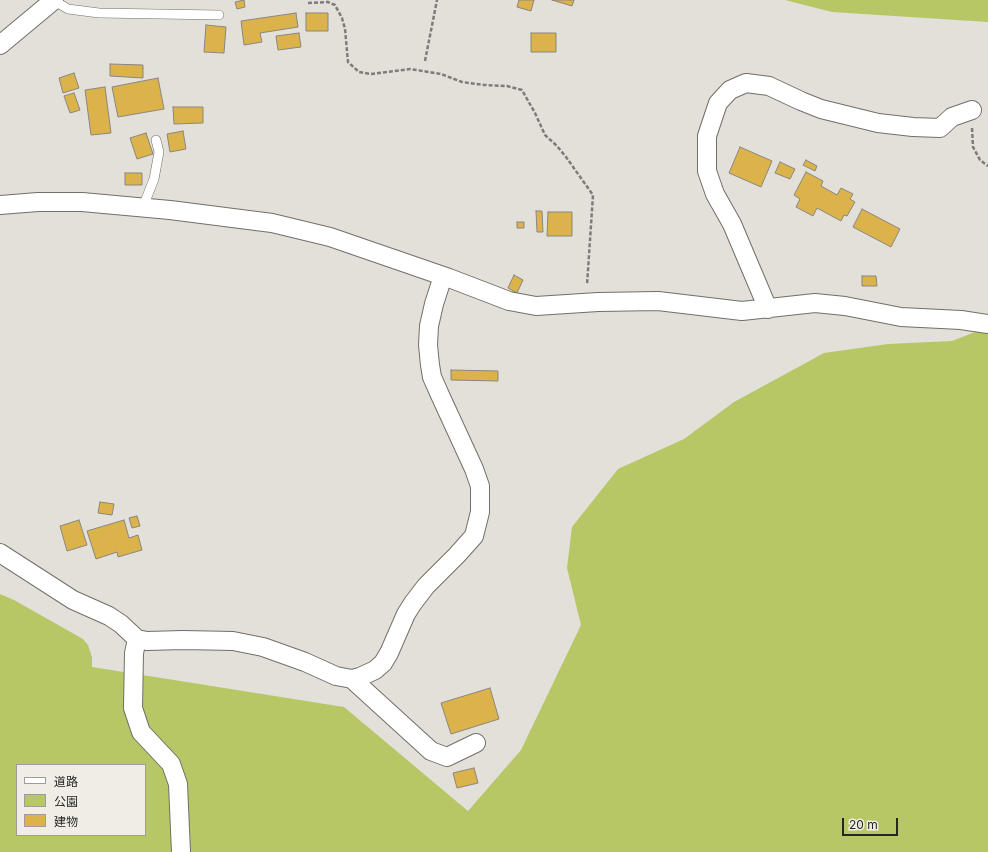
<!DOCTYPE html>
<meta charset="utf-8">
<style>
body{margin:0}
#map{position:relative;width:988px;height:852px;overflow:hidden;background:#e3e0d9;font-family:Inter,"Noto Sans JP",sans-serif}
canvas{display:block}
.legend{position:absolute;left:16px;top:764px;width:130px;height:72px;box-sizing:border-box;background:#f0ede6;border:1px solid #a09d98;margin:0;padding:5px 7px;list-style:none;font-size:12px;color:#272623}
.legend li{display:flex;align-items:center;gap:8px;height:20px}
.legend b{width:20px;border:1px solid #a09d98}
.scale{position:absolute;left:842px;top:818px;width:56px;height:18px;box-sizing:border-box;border:2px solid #272623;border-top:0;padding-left:5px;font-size:12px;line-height:14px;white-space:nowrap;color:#272623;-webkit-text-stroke:3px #f0ede6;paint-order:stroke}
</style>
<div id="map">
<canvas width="988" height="852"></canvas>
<ul class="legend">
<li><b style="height:5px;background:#fff"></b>道路</li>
<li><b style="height:11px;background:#b7c766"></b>公園</li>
<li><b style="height:11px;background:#dcb34b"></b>建物</li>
</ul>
<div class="scale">20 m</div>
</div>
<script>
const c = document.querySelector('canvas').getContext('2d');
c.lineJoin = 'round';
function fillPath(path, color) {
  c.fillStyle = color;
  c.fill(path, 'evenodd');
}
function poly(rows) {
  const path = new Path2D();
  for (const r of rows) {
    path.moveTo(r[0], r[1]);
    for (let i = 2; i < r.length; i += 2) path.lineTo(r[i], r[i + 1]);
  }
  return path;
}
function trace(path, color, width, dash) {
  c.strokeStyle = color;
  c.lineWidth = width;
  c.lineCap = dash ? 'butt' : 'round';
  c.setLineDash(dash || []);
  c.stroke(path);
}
const green = poly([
 [785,0,988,0,988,22,832,12],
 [988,327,988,852,0,852,0,594,14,600,83,639,88,645,92,657,92,667,344,707,468,811,521,750,581,625,567,568,572,527,618,469,684,439,734,402,824,353,888,344,952,341],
 [17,765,145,765,145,835,17,835]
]);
const building = poly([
 [244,0,245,7,237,9,235,2,244,0],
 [519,0,534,0,531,11,517,7,519,0],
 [552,0,574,0,572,6,552,0],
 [296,13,298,27,260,33,262,42,244,45,241,21,296,13],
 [306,13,328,13,328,31,306,31,306,13],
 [206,25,226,27,224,53,204,52,206,25],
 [299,33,301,47,278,50,276,36,299,33],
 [531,33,556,33,556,52,531,52,531,33],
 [110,64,143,65,143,78,110,76,110,64],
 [74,73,79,88,63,93,59,78,74,73],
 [158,78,164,109,118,117,112,87,158,78],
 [105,87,111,133,91,135,85,90,105,87],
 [74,93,80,110,70,113,64,96,74,93],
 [173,107,203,107,203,123,174,124,173,107],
 [183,131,186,149,170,152,167,134,183,131],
 [146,133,153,154,137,159,130,138,146,133],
 [740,147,772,161,761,187,729,173,740,147],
 [806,160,817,166,815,171,803,165,806,160],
 [780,162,795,169,790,179,775,173,780,162],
 [806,172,823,181,821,186,837,195,841,188,853,194,850,199,855,202,847,216,844,215,841,221,817,208,813,216,796,207,800,199,794,195,806,172],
 [125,173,142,173,142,185,125,185,125,173],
 [862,209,900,229,891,247,853,227,862,209],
 [536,211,542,211,543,232,537,232,536,211],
 [548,212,572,212,572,236,547,236,548,212],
 [517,222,524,222,524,228,517,228,517,222],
 [514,275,523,280,517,293,508,288,514,275],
 [862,276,876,276,877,286,862,286,862,276],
 [451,370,498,371,498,381,451,380,451,370],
 [100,502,114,504,112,515,98,513,100,502],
 [137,516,140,526,132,528,129,518,137,516],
 [79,520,87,545,67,551,60,526,79,520],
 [124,520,129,538,138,535,142,550,118,557,117,552,96,559,87,531,124,520],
 [490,688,499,719,451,734,441,703,490,688],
 [474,768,478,783,457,788,453,773,474,768]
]);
const path = poly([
 [308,3,328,2,335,5,342,18,345,29,348,62,359,72,371,74,410,69,441,74,462,82,484,85,507,86,522,90,535,113,545,135,557,146,566,157,593,195,587,285],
 [425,61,437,0],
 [972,128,973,147,980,160,988,166]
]);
const lane = poly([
 [53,0,68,9,99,13,219,15],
 [143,207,154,179,159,152,156,140]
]);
const street = poly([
 [0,45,54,0],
 [0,205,38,202,82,202,170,210,272,223,330,237,449,278,509,301,536,306,598,302,658,301,742,311,815,303,845,306,901,317,961,320,988,324],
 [768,309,732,224,715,194,707,171,707,136,718,103,730,90,746,83,769,86,801,101,821,109,878,123,913,127,940,128,952,117,972,110],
 [0,553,73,600,109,616,121,624,137,639,147,641,183,640,233,641,263,647,305,662,336,676,352,679,360,677,375,670,383,663,389,653,406,614,413,603,426,586,457,555,474,536,480,512,480,486,474,469,440,395,432,377,430,365,428,345,429,326,434,304,443,276],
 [137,639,134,653,133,708,141,732,171,764,178,784,181,852],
 [352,679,431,751,447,757,476,743]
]);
fillPath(green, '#b7c766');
fillPath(building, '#dcb34b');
trace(building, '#898680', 1);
trace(lane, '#726f69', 10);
trace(street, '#726f69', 20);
trace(path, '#7e7c77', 2.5, [4, 2]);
trace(lane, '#fff', 9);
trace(street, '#fff', 18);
</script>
